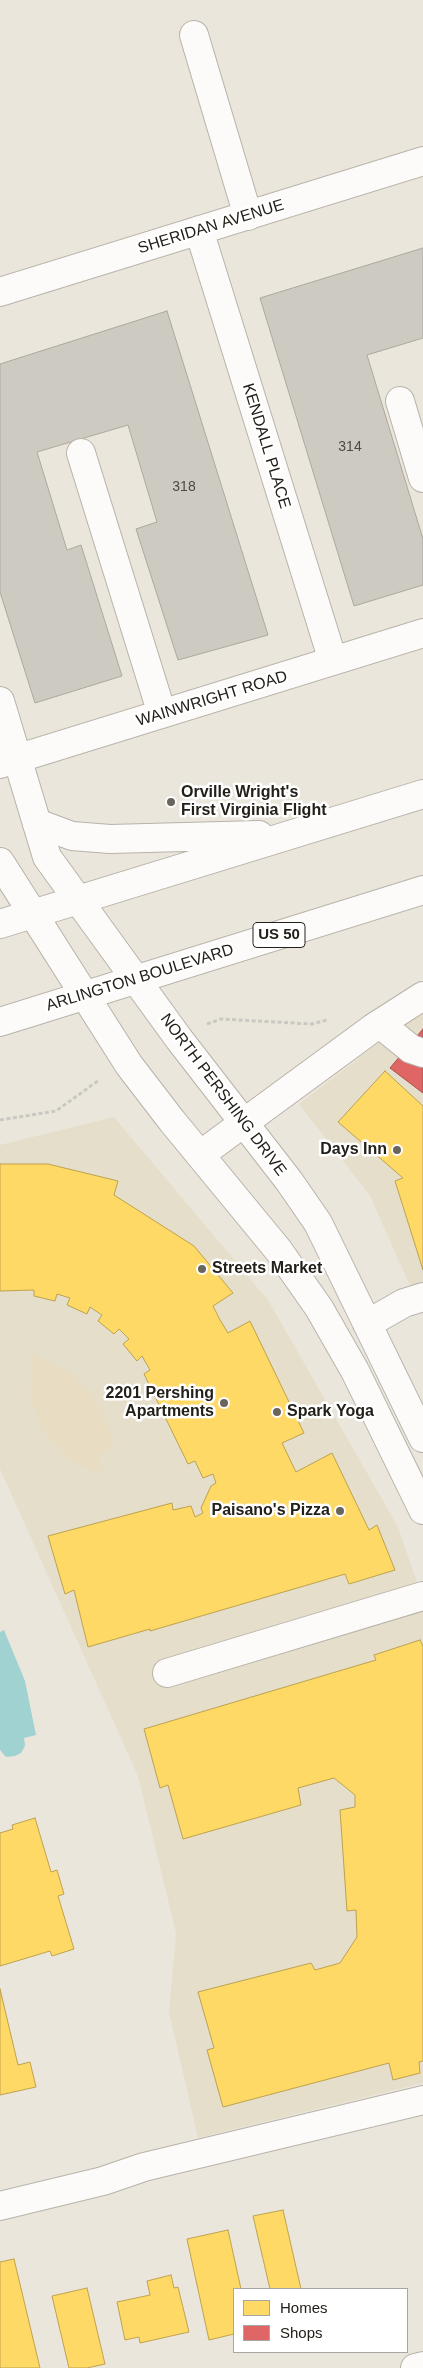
<!DOCTYPE html>
<style>
body{margin:0}
#map{position:relative;width:423px;height:2368px;overflow:hidden;background:#ebe6db;font-family:Helvetica,sans-serif}
canvas{display:block}
.legend{position:absolute;left:233px;top:2288px;width:175px;height:65px;box-sizing:border-box;background:#fff;border:1px solid #a7a6a3;margin:0;padding:6px 9px;list-style:none;font-size:15px;color:#232019}
.legend li{display:flex;align-items:center;gap:10px;height:25px}
.legend b{width:25px;border:1px solid #a7a6a3}
</style>
<div id="map">
<canvas width="423" height="2368"></canvas>
<ul class="legend">
<li><b style="height:14px;background:#ffd966"></b>Homes</li>
<li><b style="height:14px;background:#e06666"></b>Shops</li>
</ul>
</div>
<script>
const c = document.querySelector('canvas').getContext('2d');
c.lineJoin = 'round';
function fillPath(path, color) {
  c.fillStyle = color;
  c.fill(path, 'evenodd');
}
function poly(rows) {
  const path = new Path2D();
  for (const r of rows) {
    path.moveTo(r[0], r[1]);
    for (let i = 2; i < r.length; i += 2) path.lineTo(r[i], r[i + 1]);
  }
  return path;
}
function trace(path, color, width, dash) {
  c.strokeStyle = color;
  c.lineWidth = width;
  c.lineCap = dash ? 'butt' : 'round';
  c.setLineDash(dash || []);
  c.stroke(path);
}
function write(font, color, halo, rows, align = 'center') {
  c.font = font + ' Helvetica,sans-serif';
  c.lineWidth = 5;
  c.setLineDash([]);
  c.textBaseline = 'middle';
  c.strokeStyle = halo;
  c.fillStyle = color;
  for (const [text, x, y, turn = 0] of rows) {
    c.save();
    c.translate(x, y);
    c.rotate((+turn || 0) * Math.PI / 180);
    c.textAlign = isNaN(turn) ? turn : align;
    if (halo) c.strokeText(text, 0, 0);
    c.fillText(text, 0, 0);
    c.restore();
  }
}
const built = poly([
 [423,1009,423,1315,370,1196,299,1104],
 [114,1117,268,1300,398,1527,423,1600,423,2083,198,2138,169,2012,176,1933,138,1776,0,1469,0,1145]
]);
const green = poly([
 [33,1353,70,1373,96,1399,110,1431,113,1448,102,1451,100,1455,99,1462,102,1470,92,1470,81,1466,69,1459,47,1438,40,1424,30,1395]
]);
const water = poly([
 [4,1630,25,1681,36,1735,24,1738,25,1746,21,1753,15,1756,6,1757,0,1750,0,1632]
]);
const homes = poly([
 [385,1071,423,1106,423,1270,395,1181,403,1178,338,1122,385,1071],
 [0,1164,48,1164,118,1181,114,1195,194,1246,233,1293,213,1306,220,1320,228,1333,250,1321,304,1433,282,1443,296,1472,332,1453,369,1530,377,1525,395,1570,349,1584,345,1574,150,1631,150,1629,88,1647,74,1590,65,1594,48,1536,172,1503,173,1510,191,1506,195,1517,203,1513,201,1508,211,1486,216,1483,213,1474,203,1478,195,1461,188,1464,144,1374,150,1370,142,1356,137,1361,123,1344,129,1339,119,1329,114,1334,98,1321,102,1315,90,1307,87,1314,67,1305,70,1298,57,1294,55,1301,34,1296,34,1290,0,1291,0,1164],
 [420,1640,423,1646,423,2061,419,2062,420,2073,393,2080,389,2063,223,2107,207,2050,214,2048,198,1992,311,1963,315,1970,340,1963,357,1937,356,1910,347,1911,340,1810,355,1807,355,1795,334,1778,298,1788,301,1805,183,1839,168,1785,160,1788,144,1729,376,1660,374,1655,420,1640],
 [35,1818,51,1872,57,1870,64,1894,58,1896,74,1949,52,1956,50,1951,0,1966,0,1833,13,1829,12,1825,35,1818],
 [0,1989,18,2065,30,2062,36,2087,0,2095,0,1989],
 [283,2210,301,2289,270,2289,253,2216,283,2210],
 [228,2230,241,2289,234,2289,234,2334,209,2340,187,2239,228,2230],
 [14,2259,40,2368,0,2368,0,2262,14,2259],
 [171,2275,174,2288,178,2287,189,2332,140,2343,139,2337,125,2340,117,2302,150,2295,147,2281,171,2275],
 [87,2288,105,2364,87,2368,69,2368,52,2296,87,2288]
]);
const shops = poly([
 [423,1029,423,1093,390,1068,423,1029]
]);
const building = poly([
 [423,248,423,338,367,355,423,539,423,585,354,606,260,298,423,248],
 [167,311,268,635,178,660,136,529,157,522,128,425,37,452,67,550,81,545,122,676,35,703,0,592,0,364,167,311]
]);
const path = poly([
 [207,1024,221,1019,312,1024,327,1020],
 [0,1120,56,1111,99,1080]
]);
const minor = poly([
 [194,35,248,216],
 [199,230,333,661],
 [0,292,423,161],
 [400,401,423,478],
 [81,453,162,714],
 [0,701,47,857,179,1039,289,1181,318,1223,423,1438],
 [0,764,423,633],
 [0,862,129,1065,172,1121,279,1251,319,1308,355,1371,423,1510],
 [380,1024,411,1049,423,1053],
 [200,1155,373,1028,423,996],
 [367,1324,404,1303,423,1297],
 [167,1673,423,1596],
 [0,2206,103,2181,144,2167,423,2100],
 [415,2368,423,2366]
]);
const highway = poly([
 [37,823,72,836,110,839,259,835],
 [0,924,423,794],
 [0,1022,423,890]
]);
const markers = [
 [171,802,5,"#69655d"],
 [397,1150,5,"#69655d"],
 [202,1269,5,"#69655d"],
 [224,1403,5,"#69655d"],
 [277,1412,5,"#69655d"],
 [340,1511,5,"#69655d"]
];
const numberNames = [
 ["314",350,447],
 ["318",184,487]
];
const shields = [
 [279,935,52]
];
const shieldNames = [
 ["US 50",279,935]
];
const streetNames = [
 ["SHERIDAN AVENUE",211,227,-17],
 ["KENDALL PLACE",266,446,73],
 ["WAINWRIGHT ROAD",212,699,-17],
 ["ARLINGTON BOULEVARD",140,978,-17],
 ["NORTH PERSHING DRIVE",223,1095,53]
];
const poiNames = [
 ["Orville Wright's",181,793],
 ["First Virginia Flight",181,811],
 ["Days Inn",387,1150,"right"],
 ["Streets Market",212,1269],
 ["2201 Pershing",214,1394,"right"],
 ["Apartments",214,1412,"right"],
 ["Spark Yoga",287,1412],
 ["Paisano's Pizza",330,1511,"right"]
];
fillPath(built, '#e5deca');
fillPath(green, '#e8ddc2');
fillPath(water, '#a0d2d2');
fillPath(homes, '#ffd966');
trace(homes, '#bda24f', 1);
fillPath(shops, '#e06666');
trace(shops, '#a7514f', 1);
fillPath(building, '#cdcac1');
trace(building, '#aca8a0', 1);
trace(minor, '#b7b3aa', 30);
trace(highway, '#b7b3aa', 30);
trace(path, '#c9c8c3', 3, [4, 2.5]);
trace(minor, '#fcfbfa', 28);
trace(highway, '#fcfbfa', 28);
for (const [x, y, r, color] of markers) {
  const dot = new Path2D();
  dot.arc(x, y, r, 0, 2 * Math.PI);
  c.fillStyle = color;
  c.fill(dot);
  trace(dot, '#fff', 2);
}
write('14px', '#4e4a43', null, numberNames);
for (const [x, y, w] of shields) {
  const box = new Path2D();
  box.roundRect(x - w / 2, y - 12.5, w, 25, 4);
  c.fillStyle = '#fff';
  c.fill(box);
  trace(box, '#232019', 1);
}
write('bold 15px', '#232019', null, shieldNames);
write('16px', '#232019', '#fff', streetNames);
write('bold 16px', '#232019', '#fff', poiNames, 'left');
</script>
